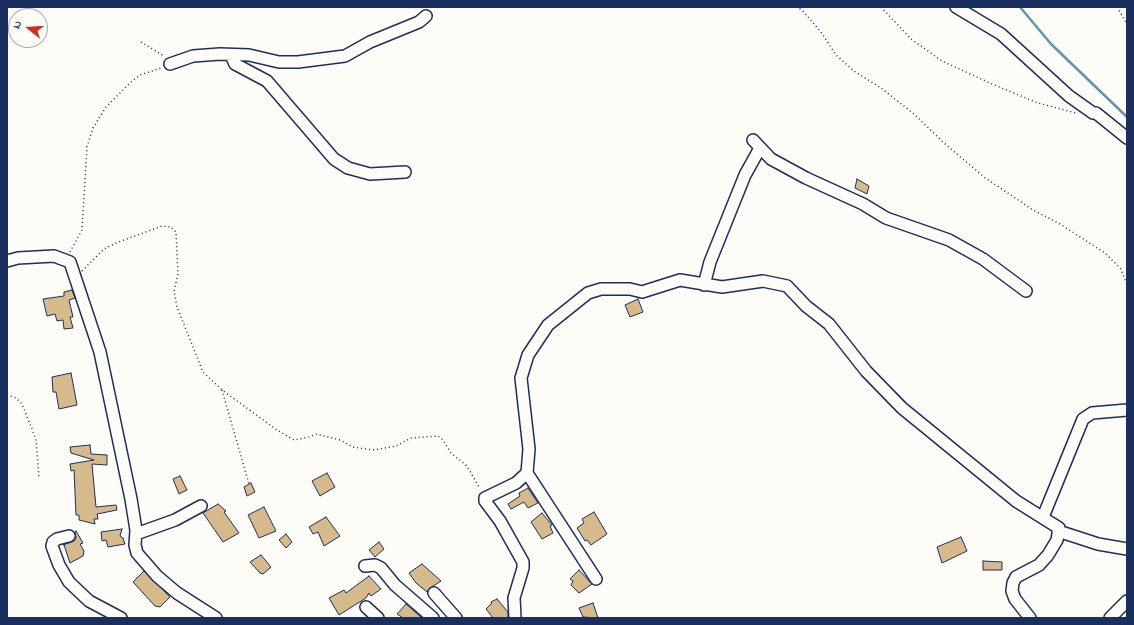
<!DOCTYPE html>
<style>
body{margin:0}
#map{position:relative;width:1134px;height:625px;overflow:hidden;background:#fdfcf7;font-family:"Indie Flower",sans-serif}
canvas{display:block}
.frame{position:absolute;inset:0;border:8px solid #1b2f5e;pointer-events:none}
.north{position:absolute;left:8px;top:8px;width:40px;height:40px;box-sizing:border-box;background:#fdfcf7;border:1px solid #a3aaba;border-radius:50%;rotate:287deg;font-size:11px;font-weight:700;line-height:16px;text-align:center;color:#1b2f5e}
.north::after{content:'';display:block;margin:auto;width:14px;height:18px;background:#c8321e;clip-path:polygon(50% 0,100% 100%,50% 72%,0 100%)}
</style>
<div id="map">
<canvas width="1134" height="625"></canvas>
<div class="frame"></div>
<div class="north">N</div>
</div>
<script>
const c = document.querySelector('canvas').getContext('2d');
c.lineJoin = 'round';
function poly(rows) {
  const path = new Path2D();
  for (const r of rows) {
    path.moveTo(r[0], r[1]);
    for (let i = 2; i < r.length; i += 2) path.lineTo(r[i], r[i + 1]);
  }
  return path;
}
function trace(path, color, width, dash) {
  c.strokeStyle = color;
  c.lineWidth = width;
  c.lineCap = dash ? 'butt' : 'round';
  c.setLineDash(dash || []);
  c.stroke(path);
}
function fillPath(path, color) {
  c.fillStyle = color;
  c.fill(path, 'evenodd');
}
const stream = poly([
 [1020,7,1051,44,1127,117]
]);
const building = poly([
 [857,179,869,186,867,194,855,188,857,179],
 [72,290,75,298,69,300,73,317,70,317,73,328,64,329,63,320,57,321,55,314,47,316,43,299,64,296,64,292,72,290],
 [638,299,643,312,630,317,625,305,638,299],
 [71,373,77,405,59,409,56,392,53,392,52,377,71,373],
 [90,445,91,454,107,455,107,465,92,464,96,507,116,505,117,510,97,514,98,519,94,519,95,524,79,520,79,515,76,515,74,470,71,471,70,464,94,460,71,453,70,447,90,445],
 [327,473,335,487,320,496,312,481,327,473],
 [180,476,187,490,179,494,173,479,180,476],
 [251,483,255,492,247,496,244,487,251,483],
 [528,488,538,503,528,508,524,502,511,509,508,504,520,496,519,493,528,488],
 [218,504,226,511,224,512,239,533,223,542,203,513,218,504],
 [264,507,276,531,259,538,248,515,264,507],
 [594,512,607,534,591,545,587,540,585,541,577,528,584,523,582,519,594,512],
 [542,513,552,525,550,526,553,533,542,539,531,522,542,513],
 [326,517,340,536,324,546,318,532,313,534,309,527,326,517],
 [122,529,120,536,123,538,125,544,108,547,106,540,102,541,101,532,122,529],
 [76,531,83,543,80,544,84,551,83,556,70,563,64,545,63,545,74,541,76,538,75,532,76,531],
 [286,534,292,542,286,548,279,540,286,534],
 [961,537,967,551,942,563,937,547,961,537],
 [379,542,384,549,375,557,369,550,379,542],
 [261,555,271,567,263,574,260,573,250,562,261,555],
 [983,561,1002,562,1002,570,983,570,983,561],
 [422,564,441,581,430,588,427,592,416,583,409,573,422,564],
 [579,570,592,584,579,593,571,585,573,581,570,579,579,570],
 [144,571,170,597,160,607,155,606,133,582,144,571],
 [369,576,381,589,371,596,369,593,366,598,339,615,329,598,344,590,346,593,369,576],
 [497,599,508,612,508,618,493,618,486,609,492,603,491,602,497,599],
 [593,603,598,618,583,617,579,608,593,603],
 [406,604,421,617,420,618,403,618,397,614,406,604]
]);
const path = poly([
 [796,7,802,10,821,32,836,55,854,71,881,88,914,114,944,143,984,177,1033,210,1060,224,1105,253,1121,269,1127,285],
 [881,7,911,39,942,61,992,84,1038,103,1076,113],
 [1117,7,1127,24],
 [141,42,164,56],
 [70,252,82,230,87,147,93,128,106,107,131,82,140,75,161,68],
 [82,271,104,249,116,243,162,226,171,227,176,232,178,274,174,291,177,307,203,372,222,390,277,430,294,440,309,437,317,434,340,440,353,447,373,450,396,446,411,438,438,436,443,440,451,453,467,466,480,489],
 [222,390,249,484],
 [7,395,16,398,22,404,32,429,36,440,39,478]
]);
const minor = poly([
 [956,7,1001,34,1069,96,1093,113,1096,113,1127,138],
 [231,55,235,64,267,81,334,159,348,168,370,174,405,172],
 [170,64,193,56,220,54,249,55,279,62,298,62,345,56,370,42,419,22,426,16],
 [753,140,771,159,806,178,863,204,886,218,949,240,983,259,1026,291],
 [7,261,18,258,54,256,70,262,100,352,131,499,136,530,135,545,137,553,157,576,177,593,216,618],
 [704,285,710,262,745,175,760,148],
 [1043,517,1083,419,1092,413,1127,410],
 [1058,531,1098,544,1127,549],
 [136,534,175,520,201,506],
 [69,536,57,539,53,542,52,546,59,565,69,582,89,601,121,618],
 [365,566,375,565,381,568,395,585,433,618],
 [596,579,527,473,529,449,521,378,528,355,548,325,588,293,601,289,630,289,642,292,680,280,722,287,763,281,787,286,806,306,829,324,866,371,902,408,1016,501,1059,528,1057,540,1048,555,1039,565,1016,577,1013,583,1012,591,1015,599,1030,618],
 [434,593,456,618],
 [366,607,378,618],
 [515,618,514,598,523,568,523,562,500,521,485,501,485,498,516,483,527,473],
 [1110,618,1127,601]
]);
trace(stream, '#5d96ae', 2.5);
fillPath(building, '#d6ba8b');
trace(building, '#1b2f5e', 1);
trace(minor, '#1b2f5e', 14);
trace(path, '#1b2f5e', 1.5, [1, 3]);
trace(minor, '#fdfcf7', 11);
</script>
